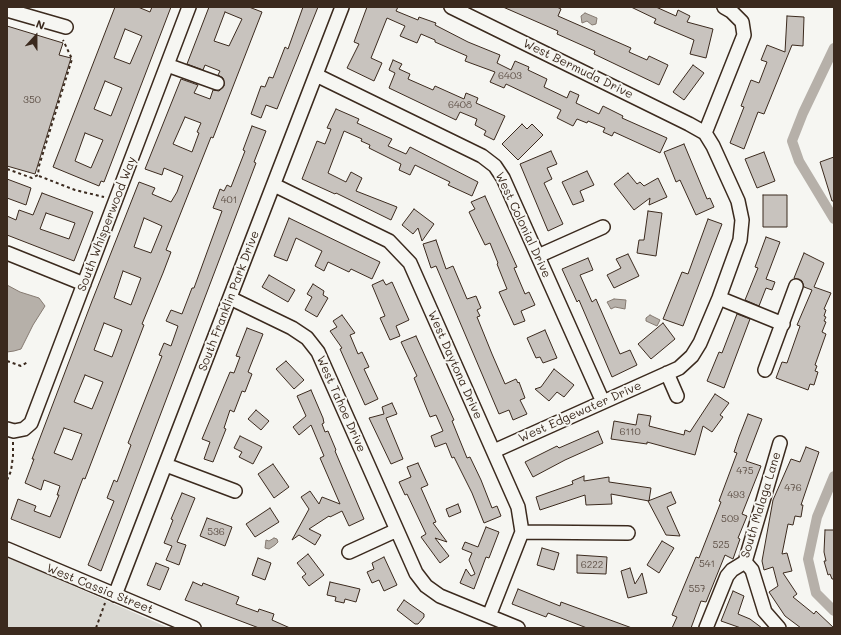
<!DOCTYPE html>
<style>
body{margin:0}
#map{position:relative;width:841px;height:635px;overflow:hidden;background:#f6f6f2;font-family:Mali,sans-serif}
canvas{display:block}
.frame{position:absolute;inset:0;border:8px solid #3b2a1e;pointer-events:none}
.north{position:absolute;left:16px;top:16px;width:40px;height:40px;-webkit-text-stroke:3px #f6f6f2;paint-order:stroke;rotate:21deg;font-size:11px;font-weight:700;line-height:16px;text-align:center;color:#3b2a1e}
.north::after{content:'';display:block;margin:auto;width:14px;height:18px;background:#3b2a1e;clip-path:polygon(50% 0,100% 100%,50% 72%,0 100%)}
</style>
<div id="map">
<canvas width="841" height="635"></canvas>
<div class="frame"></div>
<div class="north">N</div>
</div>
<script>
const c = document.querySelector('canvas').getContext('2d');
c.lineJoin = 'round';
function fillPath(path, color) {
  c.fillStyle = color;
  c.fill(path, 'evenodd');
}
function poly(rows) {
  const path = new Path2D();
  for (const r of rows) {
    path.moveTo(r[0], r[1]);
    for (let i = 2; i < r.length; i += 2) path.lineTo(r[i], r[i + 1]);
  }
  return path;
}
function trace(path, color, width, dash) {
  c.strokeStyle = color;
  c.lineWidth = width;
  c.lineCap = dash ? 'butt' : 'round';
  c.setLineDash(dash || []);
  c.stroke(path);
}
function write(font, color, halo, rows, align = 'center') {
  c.font = font + ' Mali,sans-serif';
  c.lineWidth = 4;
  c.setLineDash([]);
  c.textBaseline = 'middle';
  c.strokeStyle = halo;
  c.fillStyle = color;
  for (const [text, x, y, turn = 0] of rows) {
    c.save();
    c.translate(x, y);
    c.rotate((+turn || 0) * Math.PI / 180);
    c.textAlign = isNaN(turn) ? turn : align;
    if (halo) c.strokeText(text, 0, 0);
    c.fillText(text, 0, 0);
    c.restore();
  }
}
const green = poly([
 [7,557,169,628,7,628]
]);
const water = poly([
 [585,13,597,18,596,24,592,25,587,21,582,23,581,16,585,13],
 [7,285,20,292,39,298,45,306,33,325,21,349,14,351,7,352,7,285],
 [614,299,626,300,625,309,615,307,611,309,607,302,614,299],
 [650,315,660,320,657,326,646,321,646,318,650,315],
 [274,538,277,539,278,542,275,545,269,549,265,548,266,540,269,541,274,538]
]);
const canal = poly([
 [834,48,803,113,792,141,799,161,834,219],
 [834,476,817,517,808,559,816,593,834,611]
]);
const building = poly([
 [115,7,138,7,150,12,152,7,171,7,104,182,101,181,99,186,53,167,115,7],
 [125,29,142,36,130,64,114,58,125,29],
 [105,81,122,88,111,116,94,109,105,81],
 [85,133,103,140,91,168,75,161,85,133],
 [209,7,249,7,262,12,213,138,211,137,166,250,171,252,163,273,142,324,144,325,85,479,83,478,60,538,11,519,18,499,36,506,34,511,50,517,59,495,57,495,60,486,44,480,41,490,25,483,34,459,32,459,92,301,139,182,155,188,152,194,171,202,177,192,183,176,164,168,162,175,145,169,181,79,198,85,194,93,210,99,213,90,219,91,224,86,223,78,218,75,220,71,205,65,203,70,187,64,209,7],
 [225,12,242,19,229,46,214,41,225,12],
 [185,117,201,123,197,132,199,133,192,152,173,144,185,117],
 [144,218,162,226,151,253,134,247,144,218],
 [123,271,141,278,131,305,114,298,123,271],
 [104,323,122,330,112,357,94,350,104,323],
 [85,375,103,382,92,409,74,402,85,375],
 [64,428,82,434,72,460,54,453,64,428],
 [303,7,318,7,277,109,266,105,261,118,251,114,261,86,265,87,269,77,273,78,285,47,288,49,303,7],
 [367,7,398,7,396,11,418,20,419,17,436,23,435,25,468,42,500,55,497,63,511,70,515,61,529,67,528,70,547,79,544,87,567,98,570,91,579,95,576,103,599,114,603,106,623,116,622,118,667,138,660,153,614,132,612,136,603,132,605,128,588,121,587,123,577,119,573,126,557,118,561,110,506,84,504,88,490,82,495,72,465,61,467,56,435,42,435,40,421,34,417,43,400,36,405,26,387,18,371,58,382,63,374,81,347,68,359,44,354,42,367,7],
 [503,7,557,7,561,9,558,16,631,48,629,52,647,60,649,56,668,65,659,85,594,54,595,51,557,34,558,31,503,7],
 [631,7,656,7,676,16,678,10,690,16,687,22,713,29,706,58,690,54,694,40,654,23,656,19,631,7],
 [787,16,804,17,803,46,792,45,764,114,758,112,744,149,730,143,744,107,741,106,751,80,759,83,767,62,761,60,767,45,785,52,787,16],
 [7,26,63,43,59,55,71,58,35,174,7,166,7,26],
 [393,60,402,64,399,69,410,74,408,79,433,90,435,86,464,99,466,93,478,98,476,103,505,116,494,140,484,135,486,131,475,125,477,119,460,112,456,120,389,88,395,73,389,70,393,60],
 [693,65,704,73,684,100,673,92,693,65],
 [336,109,359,119,357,123,392,139,388,146,406,154,410,147,478,182,472,196,448,185,450,182,415,165,410,175,399,170,401,164,369,148,370,145,361,141,362,139,344,131,328,173,346,182,351,172,362,178,356,191,397,207,391,220,336,193,335,194,302,179,317,141,325,144,331,129,327,128,336,109],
 [522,124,527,129,532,124,543,135,518,160,502,144,522,124],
 [252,126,266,131,254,162,256,163,101,571,88,565,114,501,107,498,114,480,117,482,131,445,128,443,162,356,159,355,164,343,171,346,178,326,166,321,171,310,182,314,192,288,194,288,222,211,213,208,220,189,224,191,227,185,231,187,245,151,243,150,252,126],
 [684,144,707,199,710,198,714,207,696,215,680,180,676,182,664,152,684,144],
 [551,151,557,164,547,168,552,179,544,183,563,224,548,231,520,164,551,151],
 [764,152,775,181,757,188,745,159,764,152],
 [834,157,834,201,832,201,820,162,834,157],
 [587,171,594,185,580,191,584,201,573,205,562,182,587,171],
 [628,173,637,184,640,182,644,186,658,178,667,197,649,205,650,198,634,210,614,184,628,173],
 [7,179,31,188,26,205,7,198,7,179],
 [42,193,93,212,74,261,7,235,7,216,16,220,19,210,33,215,42,193],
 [46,213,75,223,69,239,40,229,46,213],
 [763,195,787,195,787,227,763,227,763,195],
 [485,196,517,267,514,268,525,294,529,292,535,305,521,311,525,321,514,325,499,292,507,289,497,264,498,263,490,243,485,245,469,212,475,209,471,202,485,196],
 [414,209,434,224,422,241,418,228,413,234,402,225,414,209],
 [648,211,662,213,656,256,637,253,639,240,644,240,648,211],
 [289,218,380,262,372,279,351,269,349,272,328,262,324,271,315,266,322,251,296,238,287,261,274,256,289,218],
 [708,219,722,224,683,326,663,319,682,272,688,274,708,219],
 [766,237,780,242,766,279,775,282,772,290,766,288,759,306,745,300,758,268,755,267,766,237],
 [436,240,446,269,453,266,467,299,476,296,481,308,477,310,480,316,477,317,492,354,505,384,516,379,518,383,519,382,525,398,520,400,527,414,513,420,509,410,499,414,436,266,431,268,423,244,436,240],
 [804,253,824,263,814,287,831,293,824,309,826,310,824,316,826,317,824,321,826,322,822,332,826,334,815,365,817,366,815,371,818,372,814,385,810,384,808,390,776,378,782,362,787,363,800,326,797,325,812,290,804,287,802,281,794,278,804,253],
 [628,254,639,276,614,288,607,275,621,268,616,259,628,254],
 [588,258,593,270,580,275,592,302,596,299,620,354,630,350,637,365,612,377,579,300,577,302,562,269,588,258],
 [269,275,295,290,288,302,262,287,269,275],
 [383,280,386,285,392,282,409,320,396,326,400,336,390,340,380,318,385,316,372,285,383,280],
 [313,284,324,291,323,295,328,298,317,317,305,310,312,297,307,294,313,284],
 [737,314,750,319,724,388,707,381,719,352,722,353,737,314],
 [342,315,355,333,350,335,358,354,362,352,369,367,364,369,378,399,365,405,340,349,342,348,330,331,337,327,333,321,342,315],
 [663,323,675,339,651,359,638,344,663,323],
 [247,328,263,334,248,372,252,374,245,392,242,391,234,412,230,410,224,428,226,429,213,462,204,459,210,442,202,439,230,372,234,373,240,357,236,356,247,328],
 [545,330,557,358,543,363,540,357,536,358,527,338,545,330],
 [416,336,454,420,452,421,467,458,470,457,481,480,492,508,497,506,501,516,484,523,472,493,454,457,452,458,446,443,435,447,431,436,443,431,436,415,430,417,414,378,417,376,401,342,416,336],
 [286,361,304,380,294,389,276,369,286,361],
 [554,369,574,385,564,397,557,392,549,401,535,389,541,387,554,369],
 [311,390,323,418,324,423,322,424,325,432,328,431,336,450,335,451,364,519,349,526,342,511,330,517,329,516,309,529,321,535,315,545,299,535,292,540,309,509,301,497,310,491,319,504,322,497,340,504,320,458,324,456,311,425,299,435,293,427,306,416,297,396,311,390],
 [715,394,729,403,720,415,723,417,712,432,703,426,695,455,647,442,647,444,611,439,614,421,636,425,638,414,651,416,649,426,684,435,685,430,690,432,715,394],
 [392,403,397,414,386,418,403,459,391,464,369,418,384,414,382,407,392,403],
 [256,410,269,421,261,430,248,419,256,410],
 [748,414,762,419,746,461,761,466,742,514,747,516,738,538,740,539,733,559,725,555,706,602,701,601,691,628,672,628,677,617,672,615,679,598,696,557,699,558,721,502,719,501,737,453,734,452,739,437,748,414],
 [598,431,603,443,565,460,533,477,525,462,557,446,559,448,598,431],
 [240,436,262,447,253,464,239,457,242,452,234,448,240,436],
 [806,447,819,452,801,505,803,505,801,517,795,516,793,525,788,524,782,554,787,553,792,571,783,573,797,594,793,597,814,614,816,611,834,628,801,628,785,616,769,592,778,586,773,567,764,570,762,561,773,500,791,459,800,462,806,447],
 [418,463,428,485,421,488,436,522,433,523,447,542,435,538,449,556,440,563,421,537,426,534,407,494,405,495,399,482,411,477,407,467,418,463],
 [273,464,289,487,274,498,258,474,273,464],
 [584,476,584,481,609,477,609,482,651,488,649,501,611,494,612,504,586,505,585,495,540,510,536,497,573,484,572,481,584,476],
 [671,492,676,503,667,507,680,536,666,535,648,501,671,492],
 [182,493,195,498,177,542,186,545,179,565,166,560,172,546,164,543,173,520,171,519,182,493],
 [458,504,461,512,449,517,446,509,458,504],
 [270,508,279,522,255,537,246,524,270,508],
 [207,518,232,527,225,546,200,536,207,518],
 [486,527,499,532,489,558,486,557,474,589,460,583,466,569,471,576,475,574,469,560,472,553,462,549,465,542,478,547,486,527],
 [825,530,834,530,834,579,832,579,830,574,828,575,824,561,826,561,824,552,825,530],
 [662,541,674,548,659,573,647,565,662,541],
 [542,548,559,553,554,570,537,565,542,548],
 [308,554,324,575,309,586,302,577,306,574,297,563,308,554],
 [577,555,607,557,606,574,577,573,577,555],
 [384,557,397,585,384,591,379,580,372,583,367,572,374,569,372,563,384,557],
 [258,558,271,563,265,580,252,575,258,558],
 [156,563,169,568,160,590,147,585,156,563],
 [630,568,635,584,642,573,647,593,628,598,621,571,630,568],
 [193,582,202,586,203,583,239,597,236,604,258,612,259,609,274,614,272,620,290,628,259,628,185,600,193,582],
 [330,582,360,589,356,602,345,599,344,603,335,601,336,597,327,595,330,582],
 [518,589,560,606,561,602,632,628,587,628,548,613,546,617,512,604,518,589],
 [733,591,744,596,738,614,750,619,762,628,741,628,721,621,733,591],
 [404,600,424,614,424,617,418,624,415,624,397,610,404,600]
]);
const path = poly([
 [7,169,32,178,38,175,39,166,72,59,63,40],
 [39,176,75,190,104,197],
 [7,361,21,366,28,362],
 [7,480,11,471,13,456,13,441],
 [83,628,84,628],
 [96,628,105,603]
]);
const minor = poly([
 [451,7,689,124,705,133],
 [7,10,66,27],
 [167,65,217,83],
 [316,75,482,156,495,166,503,178,603,402],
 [274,185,389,241,410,263,518,507,522,532,489,616],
 [7,253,84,284],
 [538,256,603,227],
 [230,298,292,328,307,338,318,352,416,573,426,586,440,596,518,628],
 [719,298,783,324],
 [765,370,796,286],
 [667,373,677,396],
 [7,429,14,431,24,429,31,423,189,7],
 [494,451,679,368,692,356,700,343,719,298,740,240,742,220,738,201,713,146,705,133,744,35,742,22,731,11,724,7],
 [166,465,235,491],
 [522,532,628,533],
 [7,549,194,628],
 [349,552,397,530],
 [745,562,752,570,765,612,779,628],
 [115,595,342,7],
 [706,628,727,576,732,570,745,562,780,443]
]);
const numberNames = [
 ["6403",510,76],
 ["350",32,100],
 ["6408",460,105],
 ["401",229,200],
 ["6110",630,432],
 ["475",745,471],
 ["476",793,488],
 ["493",736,495],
 ["509",730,519],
 ["536",216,532],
 ["525",721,545],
 ["541",707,564],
 ["6222",592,565],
 ["557",697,589]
];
const streetNames = [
 ["West Bermuda Drive",578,69,26],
 ["South Whisperwood Way",107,224,-69],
 ["West Colonial Drive",523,225,65],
 ["South Franklin Park Drive",229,301,-69],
 ["West Daytona Drive",455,365,66],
 ["West Tahoe Drive",341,404,66],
 ["West Edgewater Drive",580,412,-24],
 ["South Malaga Lane",761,505,-73],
 ["West Cassia Street",100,589,22]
];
fillPath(green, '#dad9d3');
fillPath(water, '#b6b0a9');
trace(water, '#857a71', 1);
trace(canal, '#b6b0a9', 10);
fillPath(building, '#c8c3be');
trace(building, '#3b2a1e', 1);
trace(minor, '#3b2a1e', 16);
trace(path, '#3b2a1e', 2, [3, 3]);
trace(minor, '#f6f6f2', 13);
write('10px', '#5e5046', null, numberNames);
write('12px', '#3b2a1e', '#f6f6f2', streetNames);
</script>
